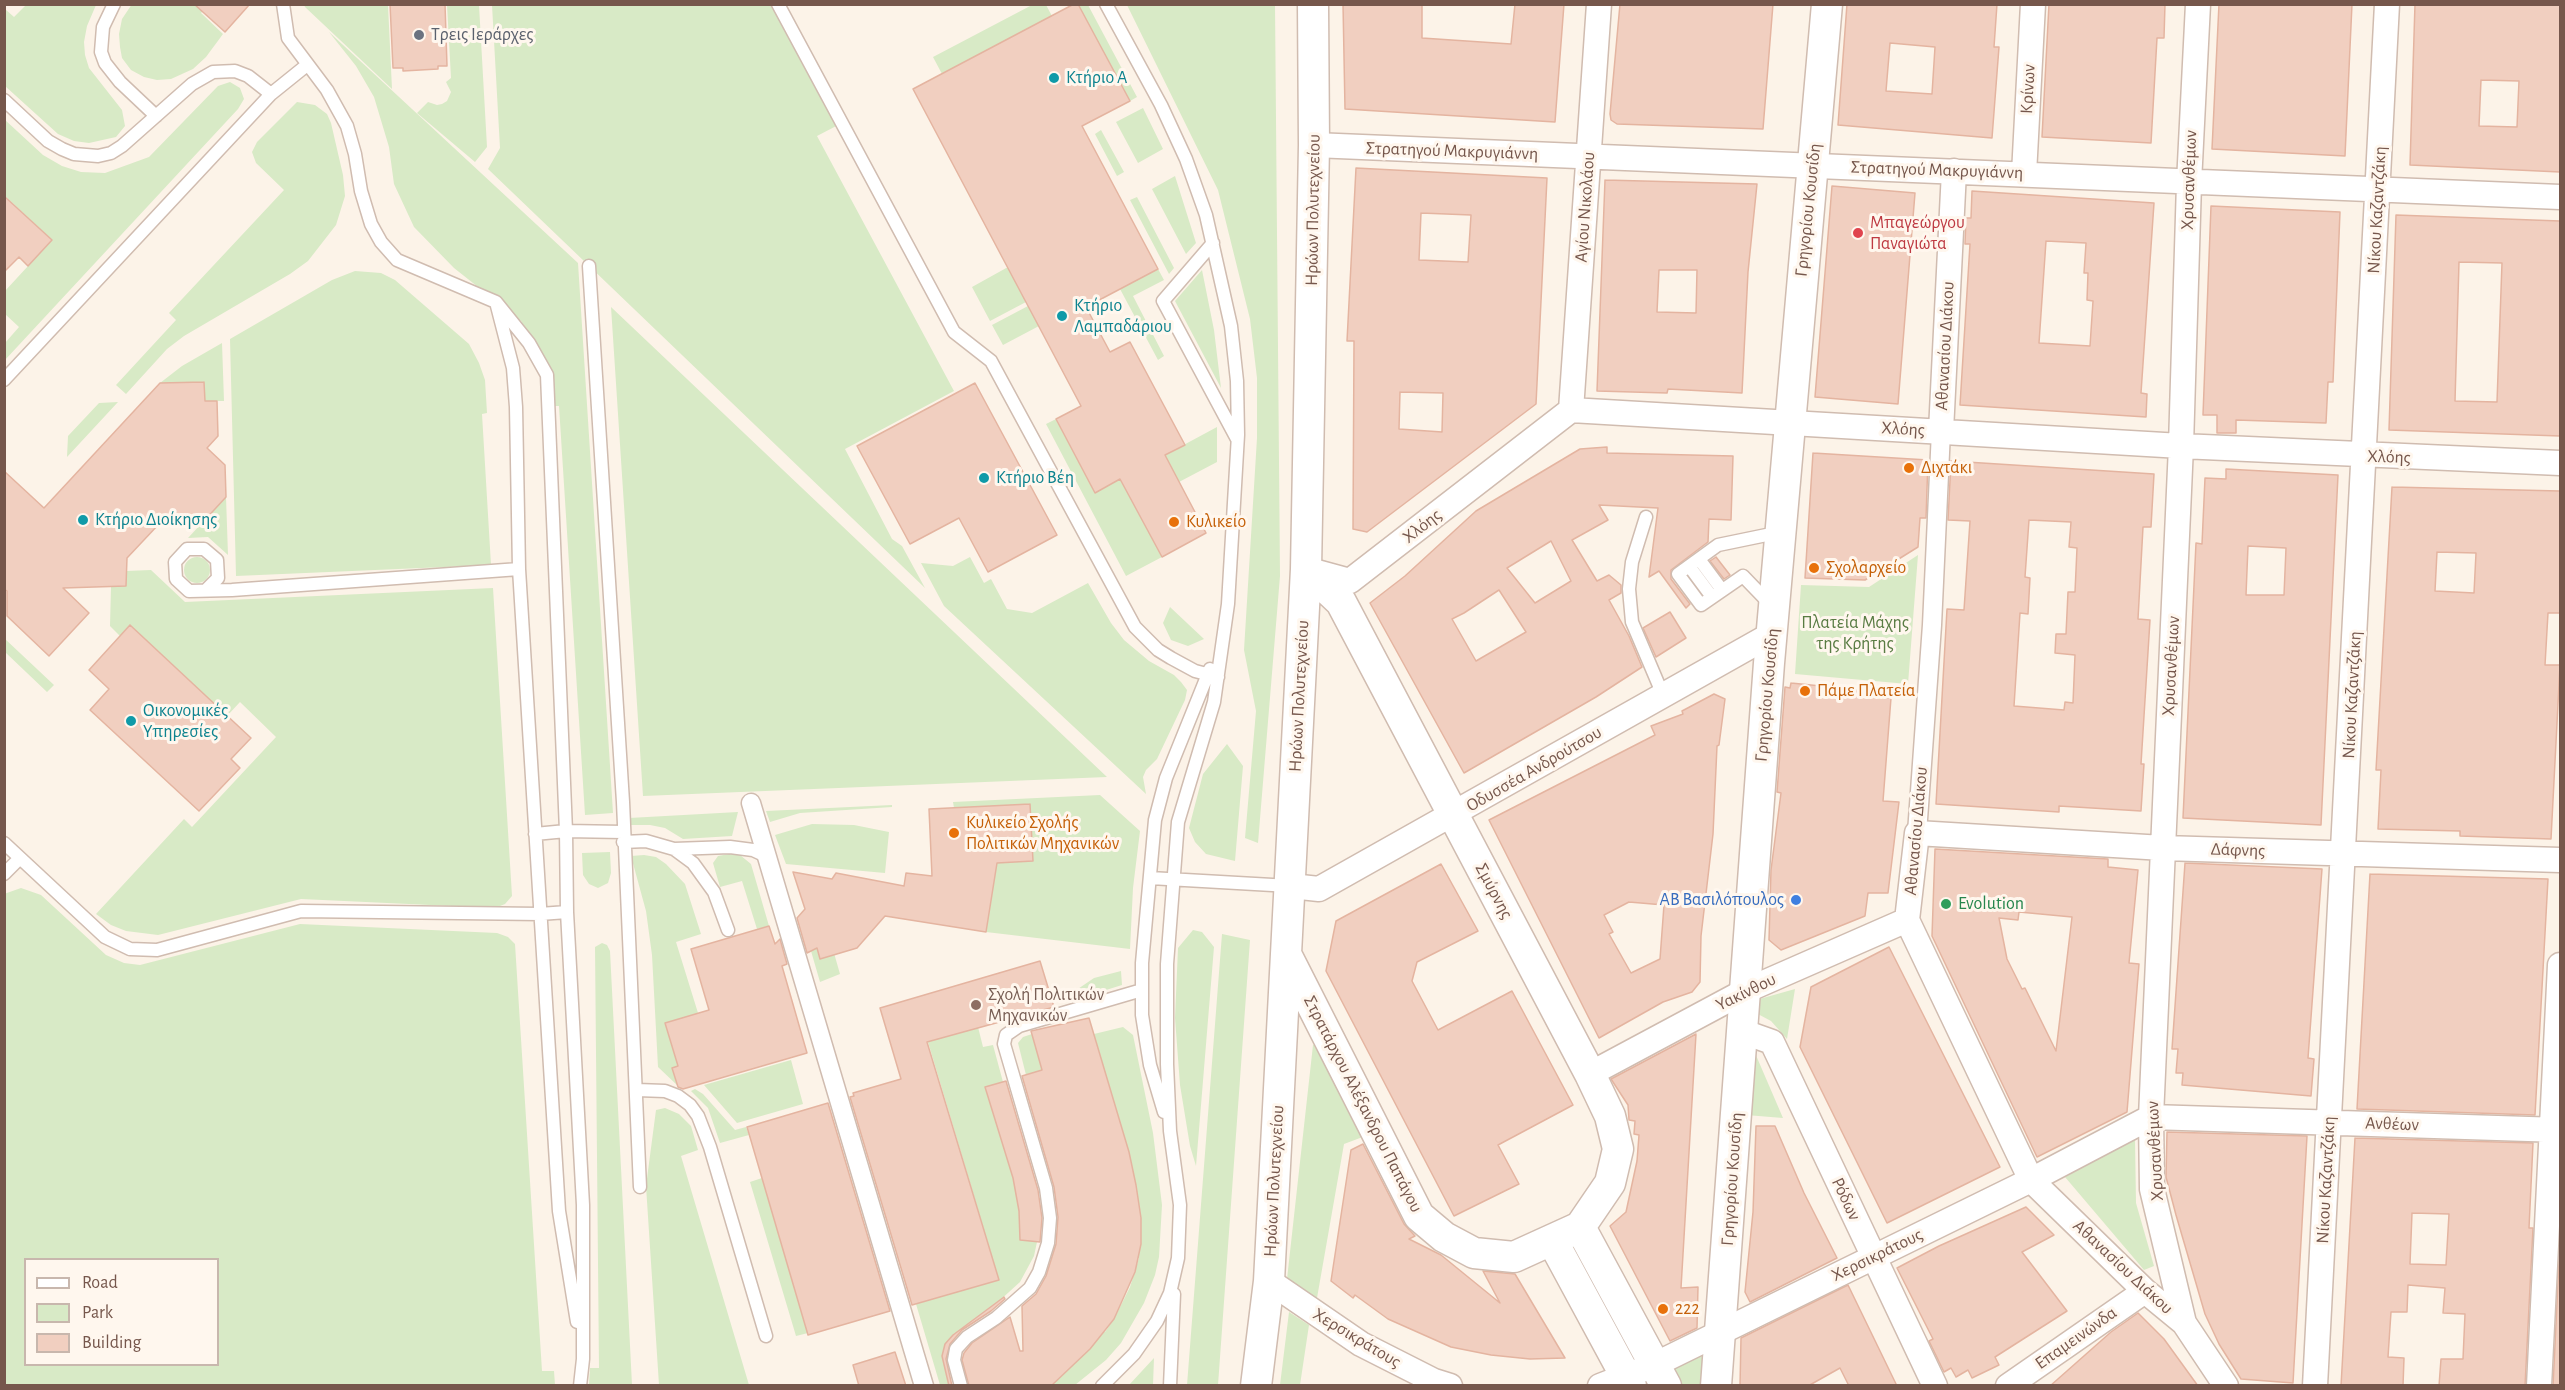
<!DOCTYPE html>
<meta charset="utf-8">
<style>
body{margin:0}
#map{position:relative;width:2565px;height:1390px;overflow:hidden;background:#fcf3e8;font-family:"Alegreya Sans",sans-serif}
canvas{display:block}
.frame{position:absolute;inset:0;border:6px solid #76574c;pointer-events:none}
.legend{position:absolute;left:24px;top:1258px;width:195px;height:108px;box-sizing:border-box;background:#fff7ee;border:2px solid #c8b7ad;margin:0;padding:8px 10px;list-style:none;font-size:18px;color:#76574c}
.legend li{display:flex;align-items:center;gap:12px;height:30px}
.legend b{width:30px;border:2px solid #c8b7ad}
</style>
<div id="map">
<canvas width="2565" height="1390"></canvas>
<div class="frame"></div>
<ul class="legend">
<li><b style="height:8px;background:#fff"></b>Road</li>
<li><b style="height:16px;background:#d8eac6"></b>Park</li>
<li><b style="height:16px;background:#f1cfc0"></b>Building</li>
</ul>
</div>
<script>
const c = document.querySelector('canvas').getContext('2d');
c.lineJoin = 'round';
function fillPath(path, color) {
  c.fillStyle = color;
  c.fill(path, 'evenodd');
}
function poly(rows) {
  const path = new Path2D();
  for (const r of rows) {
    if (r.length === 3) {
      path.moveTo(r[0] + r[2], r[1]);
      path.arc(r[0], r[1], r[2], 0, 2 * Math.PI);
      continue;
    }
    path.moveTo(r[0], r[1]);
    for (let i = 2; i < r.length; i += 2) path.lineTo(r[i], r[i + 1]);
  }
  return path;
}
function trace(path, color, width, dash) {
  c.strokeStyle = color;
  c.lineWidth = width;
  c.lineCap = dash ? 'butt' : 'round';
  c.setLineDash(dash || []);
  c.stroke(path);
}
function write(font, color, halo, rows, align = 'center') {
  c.font = font + ' "Alegreya Sans",sans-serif';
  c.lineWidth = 6;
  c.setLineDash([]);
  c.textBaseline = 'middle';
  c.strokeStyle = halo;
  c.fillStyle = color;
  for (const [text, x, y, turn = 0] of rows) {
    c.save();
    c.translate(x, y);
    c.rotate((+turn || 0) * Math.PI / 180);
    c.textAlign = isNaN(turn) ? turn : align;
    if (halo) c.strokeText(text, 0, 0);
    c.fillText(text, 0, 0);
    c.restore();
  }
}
const green = poly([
 [132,4,209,5,201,13,223,34,206,57,193,69,171,79,157,80,144,77,131,70,122,58,120,47,119,34,122,19],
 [26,5,96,5,87,26,84,42,85,55,89,68,122,110,125,126,116,137,89,143,74,141,58,134,5,86,5,9,14,17],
 [304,5,388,5,392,89,305,7],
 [447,5,479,5,487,147,475,162,417,113,428,102,437,105,442,104,447,101,451,92,446,82,451,78],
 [492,5,778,5,842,123,817,136,954,391,845,449,892,539,902,546,925,588,488,169,500,148],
 [1032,5,1046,5,1052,16,942,74,933,57],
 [1078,5,1088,5,1137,97,1130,101],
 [1127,5,1275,5,1280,576,1258,843,1245,838,1256,711,1244,650,1257,438,1257,378,1250,319,1218,190],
 [329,32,578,263,613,813,585,815,559,406,550,406,544,357,521,321,454,268,414,227,394,184,389,147,374,97,356,66],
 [230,82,240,88,244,99,238,109,5,360,5,343,19,327,5,314,5,291,52,240,5,196,4,119,43,155,62,166,81,172,105,173,149,157,218,86],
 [297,102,315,105,327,114,331,123,343,175,345,196,336,225,308,261,290,274,184,336,167,349,126,394,116,385,176,320,169,313,284,190,256,163,252,152,257,142],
 [1143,108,1163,149,1138,163,1116,122],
 [1101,130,1124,172,1117,176,1095,134],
 [1175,176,1196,243,1186,254,1152,189],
 [1137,197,1174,268,1169,274,1130,200],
 [1008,267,1026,302,990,321,972,287],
 [1158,269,1164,280,1133,296,1164,356,1158,360,1120,289],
 [1202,270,1214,330,1221,388,1175,301],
 [355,271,381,273,395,280,469,344,479,363,485,380,487,413,482,414,491,565,236,576,230,339,332,280],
 [1028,306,1039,326,1003,345,992,325],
 [611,307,1107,777,643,796],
 [222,343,224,401,205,401,204,382,160,383,182,366],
 [118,402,67,457,68,436,99,403],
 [1056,419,1095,493,1120,479,1162,557,1126,576,1046,424],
 [1217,427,1217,462,1179,482,1165,455],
 [226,497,228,555,208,537,188,538],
 [1918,555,1908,684,1795,674,1801,585,1869,587],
 [970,557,984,583,991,579,1007,609,1032,613,1088,583,1111,623,1124,640,1149,661,1174,675,1181,682,1187,690,1185,700,1157,759,1146,770,1143,777,1146,794,944,606,921,563,953,566],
 [197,570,13],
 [151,570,185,602,493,588,512,896,505,904,495,908,301,899,158,935,126,931,111,925,96,914,184,819,192,827,276,737,240,702,227,716,130,625,120,636,110,626,111,587,126,586,126,571],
 [1170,607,1204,639,1188,646,1171,640,1163,623],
 [4,638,54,685,47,692,5,652],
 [1227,744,1243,766,1235,861,1206,854,1195,842,1189,828,1203,774],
 [1100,795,1140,831,1133,888,1130,949,986,932,993,885,955,880,1029,804,954,808,953,802],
 [892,805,892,807,800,813,770,822,766,811],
 [738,812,732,836,683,839,665,828,650,825,629,825,629,818],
 [812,824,854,825,889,832,885,873,786,864,775,835],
 [610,852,611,873,608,883,598,888,589,884,583,875,582,853],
 [729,854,740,855,751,864,769,926,757,929,742,881,720,887,713,863,718,856],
 [644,855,656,857,666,864,685,884,701,934,676,942,698,1013,678,1066,673,1068,678,1086,658,1067,652,955,646,911,631,856],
 [21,888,41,895,106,955,124,963,140,965,300,924,497,933,508,937,515,944,542,1371,554,1371,555,1385,5,1385,4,894],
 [26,1260,218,1260,218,1364,26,1364],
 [1193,930,1202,932,1214,947,1196,1166,1190,1146,1180,1085,1175,1018,1178,948],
 [828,932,840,974,820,982,811,951],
 [1222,934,1250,940,1218,1385,1187,1385],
 [602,943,607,945,610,951,632,1385,589,1385,590,1368,599,1368,595,947],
 [1121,971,1122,985,1071,1001,1069,995,1094,978],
 [1795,989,1787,1039,1771,1021,1756,1013,1756,1000],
 [978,1027,983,1047,993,1045,1003,1082,986,1087,1013,1178,1019,1211,1037,1242,1034,1256,1020,1282,987,1312,953,1335,945,1344,942,1356,949,1385,940,1385,916,1304,999,1280,928,1042],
 [1123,1027,1133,1035,1153,1133,1162,1205,1159,1257,1155,1275,1144,1303,1121,1343,1106,1360,1075,1385,1051,1386,1090,1349,1091,1321,1105,1332,1114,1319,1130,1287,1139,1258,1120,1254,1141,1218,1136,1185,1125,1140,1094,1034],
 [1032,1034,1042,1070,1026,1075,1018,1043,1023,1037],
 [1320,1044,1368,1135,1344,1144,1317,1298,1287,1279,1313,1045],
 [1755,1053,1783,1118,1746,1115],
 [791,1060,803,1104,737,1123,704,1085],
 [695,1089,703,1094,735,1130,746,1127,749,1135,720,1143,708,1108,691,1091],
 [665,1108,679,1114,691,1126,698,1150,681,1156,749,1385,659,1385,646,1186,656,1110],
 [2135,1139,2136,1203,2154,1266,2144,1270,2065,1177],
 [762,1178,808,1333,796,1336,750,1182],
 [1289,1312,1309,1325,1300,1385,1280,1385],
 [1710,1349,1706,1385,1678,1385,1670,1370],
 [1154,1358,1153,1385,1129,1385]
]);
const building = poly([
 [194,4,250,4,225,32,194,4],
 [390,4,445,4,447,66,438,66,438,69,403,71,403,68,393,68,390,4],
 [1074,4,1078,4,1130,101,1082,126,1158,269,1086,307,1110,352,1130,342,1185,445,1165,455,1206,533,1162,557,1120,479,1095,493,1056,419,1081,406,913,89,1074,4],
 [1343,4,1422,4,1422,38,1511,44,1515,4,1564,4,1555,122,1345,109,1343,4],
 [1620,4,1773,4,1763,129,1617,124,1611,120,1610,114,1620,4],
 [1847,4,1997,4,1994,47,1999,47,1992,138,1838,125,1847,4],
 [1890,43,1935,47,1932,94,1886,91,1890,43],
 [2049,4,2165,4,2164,38,2157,38,2151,143,2042,137,2049,4],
 [2219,4,2352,4,2345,156,2212,149,2219,4],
 [2415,4,2560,4,2560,172,2410,165,2415,4],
 [2481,80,2519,81,2517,127,2479,126,2481,80],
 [1356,168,1547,178,1536,404,1367,532,1353,529,1354,341,1347,341,1356,168],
 [1421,213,1471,215,1468,262,1419,260,1421,213],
 [1400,392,1443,393,1442,432,1399,429,1400,392],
 [1605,180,1757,184,1748,272,1742,393,1668,389,1667,393,1597,391,1605,180],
 [1659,270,1697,270,1696,313,1657,312,1659,270],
 [1832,186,1915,193,1898,404,1815,397,1832,186],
 [1972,191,2154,203,2141,393,2147,394,2146,417,1960,405,1970,244,1965,244,1966,218,1971,218,1972,191],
 [2046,241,2086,243,2084,273,2088,273,2087,300,2093,301,2090,346,2039,343,2046,241],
 [4,196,52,240,28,266,19,257,4,272,4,196],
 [2211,206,2340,212,2333,382,2328,382,2326,423,2236,420,2236,433,2217,433,2217,415,2203,415,2211,206],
 [2396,215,2560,221,2560,436,2389,430,2396,215],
 [2459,262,2502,263,2497,402,2455,401,2459,262],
 [204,382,205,401,217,401,218,436,207,448,225,465,226,497,203,522,159,524,127,558,126,586,63,588,89,613,49,656,7,616,7,591,4,589,4,471,44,508,160,383,204,382],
 [975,383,1057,535,988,572,959,518,910,544,857,446,975,383],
 [1607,447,1607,453,1733,456,1731,520,1709,519,1708,542,1671,570,1671,579,1690,604,1686,608,1659,571,1649,577,1658,508,1599,505,1608,520,1572,540,1597,581,1609,575,1621,585,1621,593,1609,600,1629,636,1642,667,1596,697,1464,773,1370,603,1405,576,1476,511,1580,449,1607,447],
 [1551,541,1571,581,1535,603,1507,568,1551,541],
 [1499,590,1526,632,1476,661,1452,619,1464,613,1499,590],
 [1813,453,1928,460,1926,518,1920,518,1918,547,1865,580,1805,578,1813,453],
 [1951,461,2154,474,2151,527,2143,527,2138,619,2150,620,2141,764,2144,764,2141,811,2059,806,2059,812,1936,804,1947,609,1964,610,1970,521,1948,520,1951,461],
 [2029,520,2071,522,2069,547,2077,548,2075,592,2068,592,2066,634,2056,634,2055,653,2075,655,2073,703,2065,702,2064,710,2014,706,2020,613,2028,614,2030,578,2025,577,2029,520],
 [2226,469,2338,475,2321,825,2183,818,2196,543,2202,544,2205,478,2226,479,2226,469],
 [2248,546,2286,548,2284,595,2246,595,2248,546],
 [2392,487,2560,491,2560,613,2548,613,2545,665,2560,665,2551,839,2460,836,2460,831,2378,829,2381,770,2376,770,2392,487],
 [2437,552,2476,553,2474,593,2435,591,2437,552],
 [1716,557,1730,575,1724,579,1710,561,1716,557],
 [1670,612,1686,638,1656,657,1643,628,1670,612],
 [130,625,251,738,231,759,240,768,199,811,90,710,109,689,89,670,130,625],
 [1791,683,1871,691,1870,696,1891,698,1883,801,1899,802,1888,893,1868,893,1865,916,1781,950,1769,940,1771,870,1781,793,1777,792,1785,687,1790,688,1791,683],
 [1714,694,1725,699,1719,745,1717,746,1713,834,1701,936,1700,982,1692,992,1663,1002,1599,1038,1489,820,1655,735,1651,726,1683,714,1682,711,1714,694],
 [1629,902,1664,905,1660,959,1631,973,1609,934,1613,932,1604,915,1629,902],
 [1030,804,1033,861,997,863,986,932,885,916,857,948,820,959,817,948,807,953,797,918,805,909,793,872,832,879,836,873,904,886,906,873,932,876,929,809,1030,804],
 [1935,849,2108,859,2108,867,2138,870,2129,963,2139,964,2127,1112,2037,1157,1932,936,1935,849],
 [2019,912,2072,917,2056,1051,2025,988,2022,989,2007,959,1999,918,2018,920,2019,912],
 [2185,863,2322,869,2308,1058,2314,1059,2311,1096,2182,1085,2183,1073,2176,1073,2178,1049,2172,1049,2185,863],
 [1441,864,1478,931,1417,962,1412,981,1438,1030,1512,991,1573,1105,1498,1145,1519,1184,1454,1216,1326,971,1336,921,1441,864],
 [2370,874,2548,879,2535,1115,2357,1109,2370,874],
 [769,926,775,944,780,939,787,964,782,966,807,1053,683,1089,678,1087,672,1068,678,1066,665,1023,709,1010,691,949,769,926],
 [1889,947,2000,1167,1887,1223,1800,1047,1811,987,1889,947],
 [1040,961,1054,1007,927,1042,999,1280,912,1305,850,1097,854,1096,853,1093,901,1079,880,1008,1040,961],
 [1089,1018,1129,1152,1136,1185,1141,1218,1141,1244,1135,1272,1114,1319,1090,1349,1051,1386,969,1386,962,1360,964,1353,972,1343,1010,1317,1020,1351,1023,1351,1022,1306,1036,1294,1046,1276,1056,1244,1058,1217,1054,1187,1022,1076,1042,1070,1031,1031,1089,1018],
 [1696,1034,1681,1288,1698,1287,1697,1328,1670,1341,1610,1226,1626,1212,1637,1161,1639,1135,1634,1134,1635,1121,1629,1120,1628,1105,1611,1079,1696,1034],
 [1006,1081,1038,1190,1042,1218,1040,1242,1020,1240,1019,1211,1013,1178,985,1087,1006,1081],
 [828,1103,890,1311,808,1335,747,1127,828,1103],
 [1756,1126,1775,1126,1804,1193,1837,1258,1750,1302,1745,1292,1753,1212,1756,1126],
 [2167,1132,2307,1136,2293,1383,2241,1379,2219,1344,2205,1314,2176,1215,2166,1177,2167,1132],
 [2355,1138,2533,1143,2529,1228,2533,1228,2525,1386,2439,1386,2441,1359,2463,1359,2465,1314,2443,1313,2445,1288,2408,1285,2407,1312,2391,1312,2388,1357,2404,1358,2403,1386,2341,1386,2355,1138],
 [2412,1213,2449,1214,2446,1265,2410,1264,2412,1213],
 [1363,1144,1404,1224,1415,1236,1409,1239,1441,1255,1500,1303,1483,1271,1515,1274,1565,1358,1530,1359,1491,1355,1451,1347,1388,1319,1355,1295,1353,1298,1331,1281,1351,1150,1363,1144],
 [2026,1207,2054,1235,2022,1252,2067,1311,1995,1357,1999,1365,1972,1378,1968,1370,1956,1377,1951,1368,1944,1372,1929,1341,1933,1339,1897,1268,1939,1246,2026,1207],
 [2560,1241,2560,1386,2553,1386,2560,1241],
 [1848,1285,1897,1386,1849,1386,1840,1368,1808,1386,1740,1386,1741,1338,1848,1285],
 [1004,1297,1005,1299,991,1311,962,1330,950,1344,946,1359,952,1386,949,1386,942,1356,945,1344,953,1335,1004,1297],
 [2138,1313,2164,1339,2198,1386,2050,1386,2111,1332,2138,1313],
 [895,1352,906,1386,859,1386,853,1365,895,1352]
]);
const service = poly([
 [114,4,103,27,101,52,105,63,120,82,156,116],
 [283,4,288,38,327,90,347,126,355,154,361,191,371,224,381,242,397,260,496,302,529,343,547,375,566,831,567,912,583,1205,583,1359,580,1386],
 [778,4,954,332,991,361,1135,627,1158,650,1171,658,1195,671,1218,677],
 [4,100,48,141,62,149,74,154,98,156,111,153,122,146,192,84,213,72,235,71,248,76,271,94],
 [1213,243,1163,301,1237,439],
 [589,266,623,802,640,1187],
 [497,306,513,368,516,407,519,569,559,1211,577,1322],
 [4,380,271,94,307,65],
 [1646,517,1632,562,1629,589,1632,622,1663,695],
 [1699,559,1722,590],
 [1689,566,1712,597],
 [206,590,218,578,217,560,204,549,187,549,175,562,176,579,189,591,232,590,519,569],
 [1771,605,1743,576,1701,605,1678,574,1718,545,1781,532],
 [535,834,566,831,623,832],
 [623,842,646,841,674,849,693,863,714,892,728,930],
 [4,843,105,937,130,949,157,950,301,911,540,914,567,912],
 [674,849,730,847,753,850,766,856],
 [4,874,20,858],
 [1150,878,1290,886],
 [637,1090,665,1091,678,1096,690,1105,698,1116,710,1147,766,1336],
 [1164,1112,1150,1065,1142,1015,1142,963,1155,820,1166,778,1210,669],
 [961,1386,954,1360,956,1349,967,1337,996,1318,1030,1288,1039,1272,1048,1243,1050,1218,1046,1188,1004,1044,1006,1035,1019,1026,1142,990],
 [1102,1386,1134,1354,1157,1321,1170,1293,1178,1258,1180,1205,1170,1131,1167,1064,1167,964,1178,822,1214,702,1228,604,1238,435,1237,381,1231,326,1206,215,1186,159,1161,105,1106,4],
 [1170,1386,1174,1294]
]);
const pedestrian = poly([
 [751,803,924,1386],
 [1917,833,1932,625,1941,431]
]);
const minor = poly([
 [1314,145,2560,197],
 [2024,174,2033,4],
 [1571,410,1599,4],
 [1941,431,1954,171],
 [1306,569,1350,581,1571,410,2181,446,2560,463],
 [1291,886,1319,889,1772,634],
 [1741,1031,1772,1042,1935,1386],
 [1590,1074,1745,991,1907,920],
 [1269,1281,1361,1344,1434,1381,1450,1386],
 [2184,1323,2152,1189,2151,1117,2181,446,2189,183,2198,4],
 [1600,1386,1654,1365,2031,1180,2151,1117,2560,1130],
 [2008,1386,2145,1291],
 [2226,1386,2184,1323,2145,1291,2031,1180,1907,920,1917,833,2163,848,2560,860],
 [2315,1386,2387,4],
 [2539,1386,2560,965]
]);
const tertiary = poly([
 [1287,956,1419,1216,1444,1237,1474,1253,1514,1257,1580,1227,1610,1183,1618,1149,1610,1116,1590,1074,1341,602,1306,569],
 [1580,1227,1666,1386],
 [1552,1240,1631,1386],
 [1256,1386,1269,1281,1306,569,1314,145,1313,4],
 [1716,1386,1769,663,1827,4]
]);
const markers = [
 [419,35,6,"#6b7280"],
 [1054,78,6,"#0f9aa8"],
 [1858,233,6,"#e0444e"],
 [1062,316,6,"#0f9aa8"],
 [1909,468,6,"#e8710a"],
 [984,478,6,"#0f9aa8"],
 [83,520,6,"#0f9aa8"],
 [1174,522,6,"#e8710a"],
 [1814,568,6,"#e8710a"],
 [1805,691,6,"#e8710a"],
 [131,721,6,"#0f9aa8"],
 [954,833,6,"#e8710a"],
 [1796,900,6,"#3f7fe0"],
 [1946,904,6,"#2e9e5b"],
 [976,1005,6,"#8d6e63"],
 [1663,1309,6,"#e8710a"]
];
const worshipNames = [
 ["Τρεις Ιεράρχες",431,35]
];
const cultureNames = [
 ["Κτήριο Α",1066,78],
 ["Κτήριο",1074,306],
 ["Λαμπαδάριου",1074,327],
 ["Κτήριο Βέη",996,478],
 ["Κτήριο Διοίκησης",95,520],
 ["Οικονομικές",143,711],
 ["Υπηρεσίες",143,732]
];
const streetNames = [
 ["Κρίνων",2028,89,-87],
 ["Στρατηγού Μακρυγιάννη",1452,151,2],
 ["Στρατηγού Μακρυγιάννη",1937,170,2],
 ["Χρυσανθέμων",2189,180,-88],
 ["Αγίου Νικολάου",1585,207,-86],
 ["Ηρώων Πολυτεχνείου",1313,210,-89],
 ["Γρηγορίου Κουσίδη",1808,210,-84],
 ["Νίκου Καζαντζάκη",2377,210,-87],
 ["Αθανασίου Διάκου",1945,346,-87],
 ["Χλόης",1903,429,3],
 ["Χλόης",2389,457,2],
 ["Χλόης",1422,526,-38],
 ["Χρυσανθέμων",2171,666,-87],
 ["Γρηγορίου Κουσίδη",1767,695,-85],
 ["Νίκου Καζαντζάκη",2352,695,-87],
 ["Ηρώων Πολυτεχνείου",1299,696,-87],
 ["Οδυσσέα Ανδρούτσου",1534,769,-30],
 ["Αθανασίου Διάκου",1916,831,-85],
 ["Δάφνης",2238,850,2],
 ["Σμύρνης",1494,891,62],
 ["Υακίνθου",1746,992,-26],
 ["Στρατάρχου Αλέξανδρου Παπάγου",1363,1104,63],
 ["Ανθέων",2392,1124,2],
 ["Χρυσανθέμων",2155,1151,-93],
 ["Γρηγορίου Κουσίδη",1732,1179,-86],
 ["Νίκου Καζαντζάκη",2326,1180,-87],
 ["Ηρώων Πολυτεχνείου",1274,1181,-87],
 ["Ρόδων",1846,1199,65],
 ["Χερσικράτους",1877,1255,-26],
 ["Αθανασίου Διάκου",2123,1267,43],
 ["Χερσικράτους",1357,1338,31],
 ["Επαμεινώνδα",2076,1338,-35]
];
const healthNames = [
 ["Μπαγεώργου",1870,223],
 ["Παναγιώτα",1870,244]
];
const foodNames = [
 ["Διχτάκι",1921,468],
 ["Κυλικείο",1186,522],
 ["Σχολαρχείο",1826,568],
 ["Πάμε Πλατεία",1817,691],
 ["Κυλικείο Σχολής",966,823],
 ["Πολιτικών Μηχανικών",966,844],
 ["222",1675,1309]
];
const parkNames = [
 ["Πλατεία Μάχης",1855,623],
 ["της Κρήτης",1855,644]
];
const shopNames = [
 ["AB Βασιλόπουλος",1784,900]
];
const leisureNames = [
 ["Evolution",1958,904]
];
const educationNames = [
 ["Σχολή Πολιτικών",988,995],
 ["Μηχανικών",988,1016]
];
fillPath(green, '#d8eac6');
fillPath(building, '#f1cfc0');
trace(building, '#e4b4a0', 1.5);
trace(service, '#d0bcb0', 15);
trace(pedestrian, '#d0bcb0', 21);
trace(minor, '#d0bcb0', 27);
trace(tertiary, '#d0bcb0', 33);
trace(service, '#fff', 12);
trace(pedestrian, '#fff', 18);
trace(minor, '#fff', 24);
trace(tertiary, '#fff', 30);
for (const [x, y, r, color] of markers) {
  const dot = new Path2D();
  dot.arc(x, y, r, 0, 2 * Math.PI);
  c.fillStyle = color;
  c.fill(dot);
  trace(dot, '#fff7ee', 2);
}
write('18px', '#5b616d', '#fff7ee', worshipNames, 'left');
write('18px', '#0d838f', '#fff7ee', cultureNames, 'left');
write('18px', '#76574c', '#fff7ee', streetNames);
write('18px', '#be3a42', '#fff7ee', healthNames, 'left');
write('18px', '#c56008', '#fff7ee', foodNames, 'left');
write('18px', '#597c43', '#fff7ee', parkNames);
write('18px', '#366cbe', '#fff7ee', shopNames, 'right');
write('18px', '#27864d', '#fff7ee', leisureNames, 'left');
write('18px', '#785e54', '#fff7ee', educationNames, 'left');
</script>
